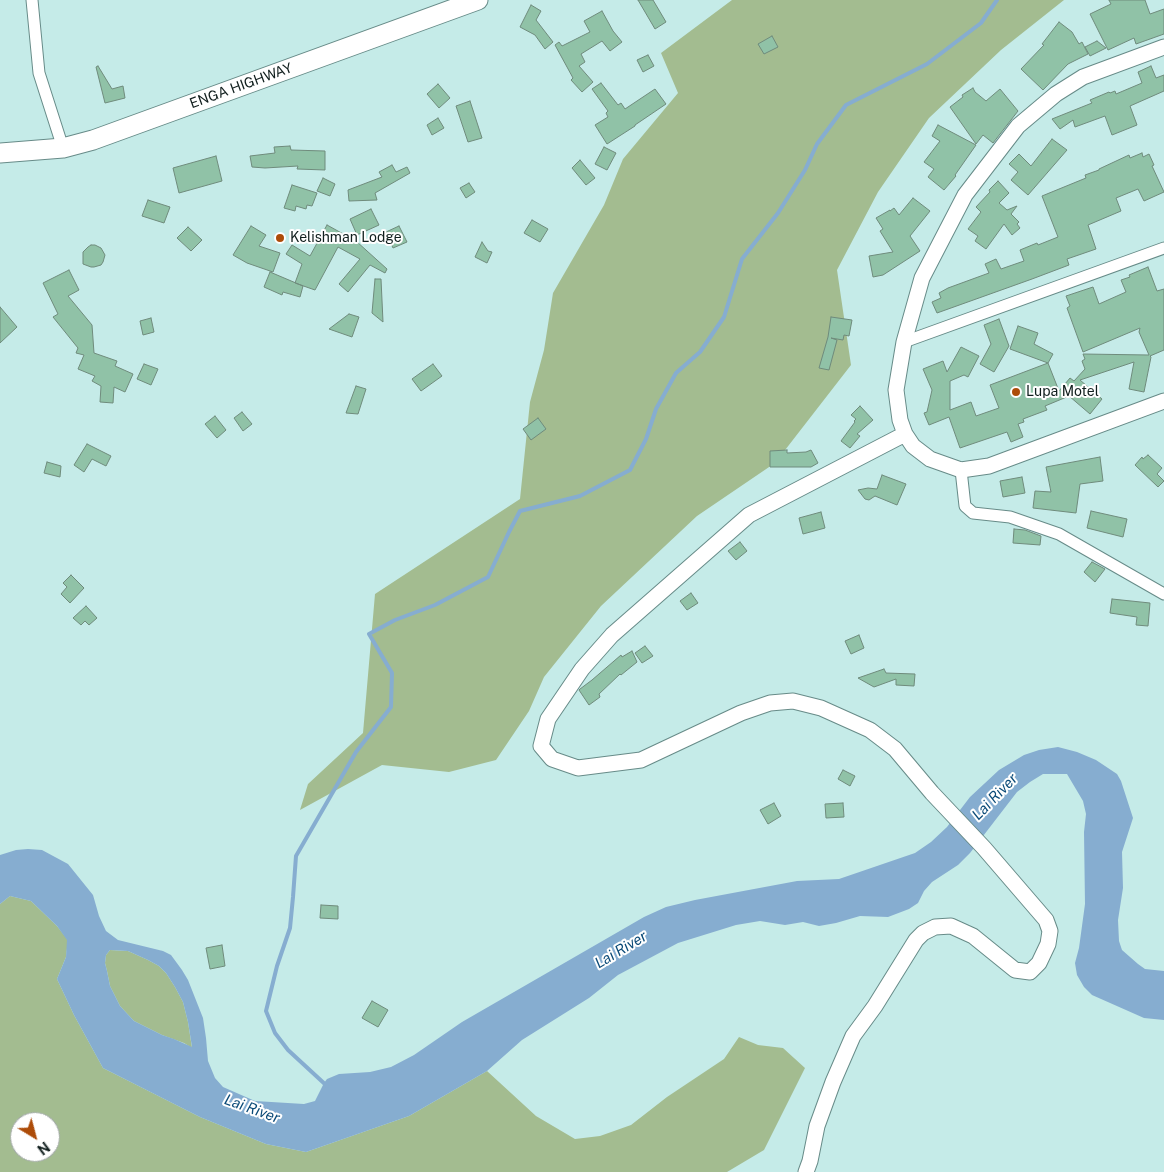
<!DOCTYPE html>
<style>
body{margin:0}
#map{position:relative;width:1164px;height:1172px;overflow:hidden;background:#c5ebe8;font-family:"Public Sans",sans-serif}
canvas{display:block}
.north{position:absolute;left:10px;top:1112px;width:50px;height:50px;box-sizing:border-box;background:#fff;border:1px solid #9fa5a5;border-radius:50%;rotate:143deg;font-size:14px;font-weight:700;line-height:20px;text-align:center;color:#101e1d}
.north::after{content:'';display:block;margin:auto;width:18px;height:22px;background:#ad4c09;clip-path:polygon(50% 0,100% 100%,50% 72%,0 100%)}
</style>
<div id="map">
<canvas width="1164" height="1172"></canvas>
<div class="north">N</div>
</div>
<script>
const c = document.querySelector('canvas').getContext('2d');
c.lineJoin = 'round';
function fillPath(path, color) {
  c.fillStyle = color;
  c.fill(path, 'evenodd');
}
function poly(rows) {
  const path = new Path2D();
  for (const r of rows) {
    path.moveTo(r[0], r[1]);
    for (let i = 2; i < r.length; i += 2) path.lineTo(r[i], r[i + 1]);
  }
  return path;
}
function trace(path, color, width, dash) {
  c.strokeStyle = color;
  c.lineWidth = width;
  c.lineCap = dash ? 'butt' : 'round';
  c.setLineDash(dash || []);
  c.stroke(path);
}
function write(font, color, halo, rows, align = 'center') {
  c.font = font + ' "Public Sans",sans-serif';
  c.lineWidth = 4;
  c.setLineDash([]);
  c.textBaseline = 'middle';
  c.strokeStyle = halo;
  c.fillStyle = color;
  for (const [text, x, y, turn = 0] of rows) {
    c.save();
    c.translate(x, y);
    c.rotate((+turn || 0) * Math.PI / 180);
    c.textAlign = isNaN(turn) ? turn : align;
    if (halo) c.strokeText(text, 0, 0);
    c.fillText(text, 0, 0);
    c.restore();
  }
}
const forest = poly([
 [732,0,1064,0,1001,50,929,118,878,192,837,270,851,365,775,463,697,516,601,606,544,677,529,711,496,760,449,772,382,765,300,810,308,784,363,733,375,594,520,499,530,402,544,350,553,293,604,205,623,159,678,93,661,53],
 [10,896,31,901,57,926,68,940,66,957,57,979,74,1015,103,1068,200,1117,266,1144,306,1152,409,1116,487,1071,536,1116,575,1139,600,1136,631,1125,667,1097,724,1059,739,1037,758,1045,783,1048,805,1068,764,1150,727,1172,0,1172,0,904],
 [20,1122,50,1122,50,1152,20,1152],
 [110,950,128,951,148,960,159,966,166,973,175,987,183,1002,188,1022,192,1048,184,1043,162,1035,134,1021,120,1006,110,986,107,971,105,963,106,955]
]);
const water = poly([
 [1058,747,1077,752,1096,760,1117,774,1121,781,1133,818,1122,852,1123,888,1118,920,1119,941,1122,950,1138,964,1145,969,1164,971,1164,1020,1144,1018,1092,995,1084,987,1077,975,1075,963,1079,948,1085,904,1084,832,1086,814,1083,801,1067,774,1043,774,1030,782,1017,792,970,853,958,865,932,882,924,891,918,903,909,909,888,917,860,916,836,923,819,926,803,922,785,925,760,921,736,925,678,943,618,975,589,998,522,1040,487,1071,409,1116,306,1152,266,1144,200,1117,103,1068,74,1015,57,979,66,957,67,940,57,926,31,901,10,896,0,904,0,855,16,850,28,849,42,850,68,864,93,895,99,916,106,931,118,940,163,951,171,955,182,970,188,980,203,1018,206,1038,208,1061,215,1078,223,1087,255,1101,304,1104,315,1101,324,1083,327,1079,339,1074,370,1072,391,1067,414,1055,462,1022,644,917,666,907,695,900,797,881,839,879,915,853,931,842,947,827,970,797,999,770,1024,755,1039,750],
 [110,950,128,951,148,960,159,966,166,973,175,987,183,1002,188,1022,192,1047,174,1039,162,1035,134,1021,120,1006,110,986,107,971,105,963,106,955]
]);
const stream = poly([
 [327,1086,288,1050,275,1033,266,1011,277,966,290,928,293,897,296,856,356,752,391,707,392,673,369,634,395,620,435,605,488,577,509,532,520,511,580,496,630,470,646,439,656,409,676,373,700,352,724,317,742,259,778,213,805,170,817,144,846,105,927,64,981,23,997,0]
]);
const building = poly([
 [638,0,653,0,666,22,655,29,638,0],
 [1109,0,1145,0,1150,14,1164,9,1164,34,1136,44,1134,38,1108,50,1090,14,1111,4,1109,0],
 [531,5,541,11,536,20,553,42,545,49,535,35,520,27,531,5],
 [602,11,613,31,622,42,610,51,602,41,581,54,585,62,579,66,593,82,582,92,571,80,573,78,555,45,559,42,562,46,590,32,584,21,602,11],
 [1059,22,1072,32,1079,44,1082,42,1088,54,1068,64,1043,90,1021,69,1044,45,1042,44,1059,22],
 [772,36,778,47,764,54,758,44,772,36],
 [1097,41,1106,48,1090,56,1085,47,1097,41],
 [648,55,654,66,643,72,637,60,648,55],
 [98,66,112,89,123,86,125,98,105,103,96,67,98,66],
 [1151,66,1156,78,1164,75,1164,91,1130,106,1137,125,1112,135,1105,116,1075,127,1073,120,1060,129,1052,119,1092,103,1090,100,1109,92,1110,93,1115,91,1116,94,1142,83,1138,72,1151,66],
 [601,83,618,105,621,103,625,109,655,89,666,104,635,125,635,126,607,144,595,125,608,117,606,113,608,111,592,89,601,83],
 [438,84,450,98,439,108,427,94,438,84],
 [973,88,975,92,986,101,1000,89,1018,111,993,143,983,135,976,144,950,107,963,97,962,95,973,88],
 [470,101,482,138,468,142,456,106,470,101],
 [438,118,444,128,432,135,427,125,438,118],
 [938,125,976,145,955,175,956,176,944,190,928,177,934,169,924,162,940,141,932,136,938,125],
 [1052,139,1067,150,1028,195,1011,180,1018,172,1009,164,1019,154,1031,166,1052,139],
 [290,146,291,150,325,151,325,170,297,169,298,166,265,168,252,167,250,156,275,153,274,147,290,146],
 [604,147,616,153,607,170,595,164,604,147],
 [1142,153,1143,157,1149,154,1154,165,1152,166,1164,192,1144,201,1138,189,1116,198,1121,211,1088,225,1096,249,1067,259,1069,265,1032,279,937,313,932,302,941,298,939,293,948,288,989,273,985,264,996,259,1001,269,1024,261,1020,250,1037,243,1038,245,1058,237,1042,196,1086,178,1085,175,1099,170,1099,169,1129,155,1130,158,1142,153],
 [216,156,222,181,179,193,173,168,216,156],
 [580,160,595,178,586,185,572,168,580,160],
 [392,165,396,172,407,167,410,173,375,193,377,200,349,201,348,190,382,177,379,172,392,165],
 [323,178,335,184,330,196,317,191,323,178],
 [998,181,1009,193,999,203,1007,210,1017,206,1011,214,1019,222,1017,224,1020,228,1012,235,1004,224,986,249,975,241,978,236,968,229,981,212,976,207,990,192,989,190,998,181],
 [469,183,475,192,466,198,460,188,469,183],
 [292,185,317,193,312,206,307,205,306,209,296,206,295,211,284,208,292,185],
 [913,198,930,211,910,236,920,251,883,275,873,277,869,256,893,252,880,231,883,229,876,218,890,210,890,211,894,208,899,215,913,198],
 [148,200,170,207,164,223,142,216,148,200],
 [371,209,379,225,357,235,350,219,371,209],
 [532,220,548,229,540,242,524,233,532,220],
 [327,225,356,241,387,269,385,273,370,265,348,292,339,284,360,259,338,247,315,290,295,283,302,264,286,254,292,245,310,256,327,225],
 [251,226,266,235,259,246,280,253,273,272,247,263,233,255,251,226],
 [399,226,407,242,393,248,386,232,399,226],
 [188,227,202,240,191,251,177,238,188,227],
 [482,242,488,251,492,252,487,263,475,257,482,242],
 [91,245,95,245,101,248,105,255,103,262,101,265,94,267,91,267,83,264,83,252,88,247,91,245],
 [1148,267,1157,291,1164,289,1164,350,1150,356,1151,357,1144,392,1129,389,1134,362,1080,380,1102,399,1090,414,1069,396,1045,406,1047,410,1023,419,1024,422,1018,424,1023,437,1011,442,1007,432,960,448,949,417,929,425,924,413,927,412,932,390,923,369,943,361,947,372,961,347,979,356,968,377,964,375,950,381,950,410,971,402,976,416,999,408,990,385,1048,363,1059,391,1070,378,1074,381,1085,369,1082,361,1085,359,1083,354,1149,355,1139,332,1140,328,1083,352,1067,308,1070,306,1066,296,1093,287,1099,304,1126,292,1121,280,1130,277,1129,275,1148,267],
 [69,270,79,290,68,296,92,325,94,353,117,361,115,366,133,374,125,392,114,387,113,403,100,402,101,386,92,381,95,376,78,369,84,355,76,353,78,348,53,317,58,314,43,283,69,270],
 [270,272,303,286,300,297,283,292,282,295,264,287,270,272],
 [375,279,381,279,383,322,372,313,375,279],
 [0,307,17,327,0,343,0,307],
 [349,314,359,317,352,337,329,329,349,314],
 [831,317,852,320,849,336,844,335,843,340,831,338,837,340,829,370,819,368,828,337,831,317],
 [151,318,154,332,143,335,140,321,151,318],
 [999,319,1009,346,994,372,980,364,991,344,984,325,999,319],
 [1018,326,1038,333,1034,344,1053,354,1048,363,1010,349,1018,326],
 [144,364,158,369,151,385,137,379,144,364],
 [433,364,442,376,421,391,412,379,433,364],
 [356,386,366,389,358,414,346,413,356,386],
 [860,406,873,420,857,434,860,436,850,448,841,441,855,422,854,421,856,419,851,415,860,406],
 [242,412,252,424,243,431,234,418,242,412],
 [215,416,226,430,217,438,205,424,215,416],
 [538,418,546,429,531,440,523,429,538,418],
 [87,444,111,456,106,466,92,459,84,472,74,465,87,444],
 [787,450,787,453,806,452,811,450,818,463,811,467,770,467,770,451,787,450],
 [1148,455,1162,468,1157,474,1164,481,1158,487,1135,465,1142,457,1143,459,1148,455],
 [1100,457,1103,481,1080,484,1076,513,1033,508,1035,491,1051,492,1046,467,1100,457],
 [47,462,61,466,60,477,44,473,47,462],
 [882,475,906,484,897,505,875,496,869,500,865,499,858,490,868,488,877,489,882,475],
 [1022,477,1025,493,1003,497,1000,481,1022,477],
 [1091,511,1127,519,1123,537,1087,528,1091,511],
 [821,512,825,528,803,534,799,518,821,512],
 [1014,529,1025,530,1041,536,1040,545,1013,543,1014,529],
 [740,542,747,551,736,560,728,551,740,542],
 [1092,562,1105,569,1095,582,1084,572,1092,562],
 [71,575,84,588,70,603,61,594,67,587,63,583,71,575],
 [691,593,698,603,687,610,680,601,691,593],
 [1112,599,1150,603,1148,626,1136,625,1137,617,1110,613,1112,599],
 [86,606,97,618,89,625,85,621,81,625,73,618,86,606],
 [859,635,864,648,851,654,845,641,859,635],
 [645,646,653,656,642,663,635,653,645,646],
 [632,651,637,662,621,675,620,674,599,694,600,697,589,705,579,690,580,689,592,680,621,655,622,657,632,651],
 [884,669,886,673,915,674,914,686,896,685,896,679,874,687,858,678,884,669],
 [843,770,855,776,850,786,838,779,843,770],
 [774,803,781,816,768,824,760,810,774,803],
 [843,803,844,817,826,818,825,804,843,803],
 [321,905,338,906,338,919,320,918,321,905],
 [222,945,225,966,210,969,206,948,222,945],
 [372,1001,388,1010,378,1027,362,1018,372,1001]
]);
const minor = poly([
 [32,0,39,73,63,148],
 [904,342,1164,248],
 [961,470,965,506,973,513,1010,517,1059,534,1164,594]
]);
const tertiary = poly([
 [1164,47,1083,77,1056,94,1018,126,965,195,922,278,904,342,896,390,900,420,905,434,913,446,930,459,961,470,989,466,1164,401],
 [806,1172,810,1161,817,1126,833,1082,853,1036,875,1006,916,940,923,933,935,927,951,926,973,936,1015,970,1030,972,1039,963,1048,944,1050,931,1046,920,984,848,932,793,895,749,870,730,821,708,793,701,770,703,741,713,641,760,578,768,552,759,541,746,548,719,582,669,612,635,749,515,905,434]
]);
const primary = poly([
 [0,153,63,148,93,140,478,0]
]);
const markers = [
 [280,238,5,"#ad4c09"],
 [1016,392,5,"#ad4c09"]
];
const streetNames = [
 ["ENGA HIGHWAY",241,86,-20]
];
const poiNames = [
 ["Kelishman Lodge",290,238],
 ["Lupa Motel",1026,392]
];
const waterNames = [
 ["Lai River",995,797,-46],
 ["Lai River",621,950,-31],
 ["Lai River",252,1109,20]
];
fillPath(forest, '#a3bc90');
fillPath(water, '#86add0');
trace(stream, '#86add0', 4);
fillPath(building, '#90c2a7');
trace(building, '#6f8b7c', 1);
trace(minor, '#678b88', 13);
trace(tertiary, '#678b88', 17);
trace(primary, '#678b88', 21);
trace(minor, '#fff', 11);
trace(tertiary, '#fff', 15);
trace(primary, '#fff', 19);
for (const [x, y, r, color] of markers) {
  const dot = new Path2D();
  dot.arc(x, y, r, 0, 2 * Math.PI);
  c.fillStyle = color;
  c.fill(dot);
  trace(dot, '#fff', 2);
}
write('14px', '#101e1d', '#fff', streetNames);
write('14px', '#101e1d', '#fff', poiNames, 'left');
write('italic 15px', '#0c4b78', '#fff', waterNames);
</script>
